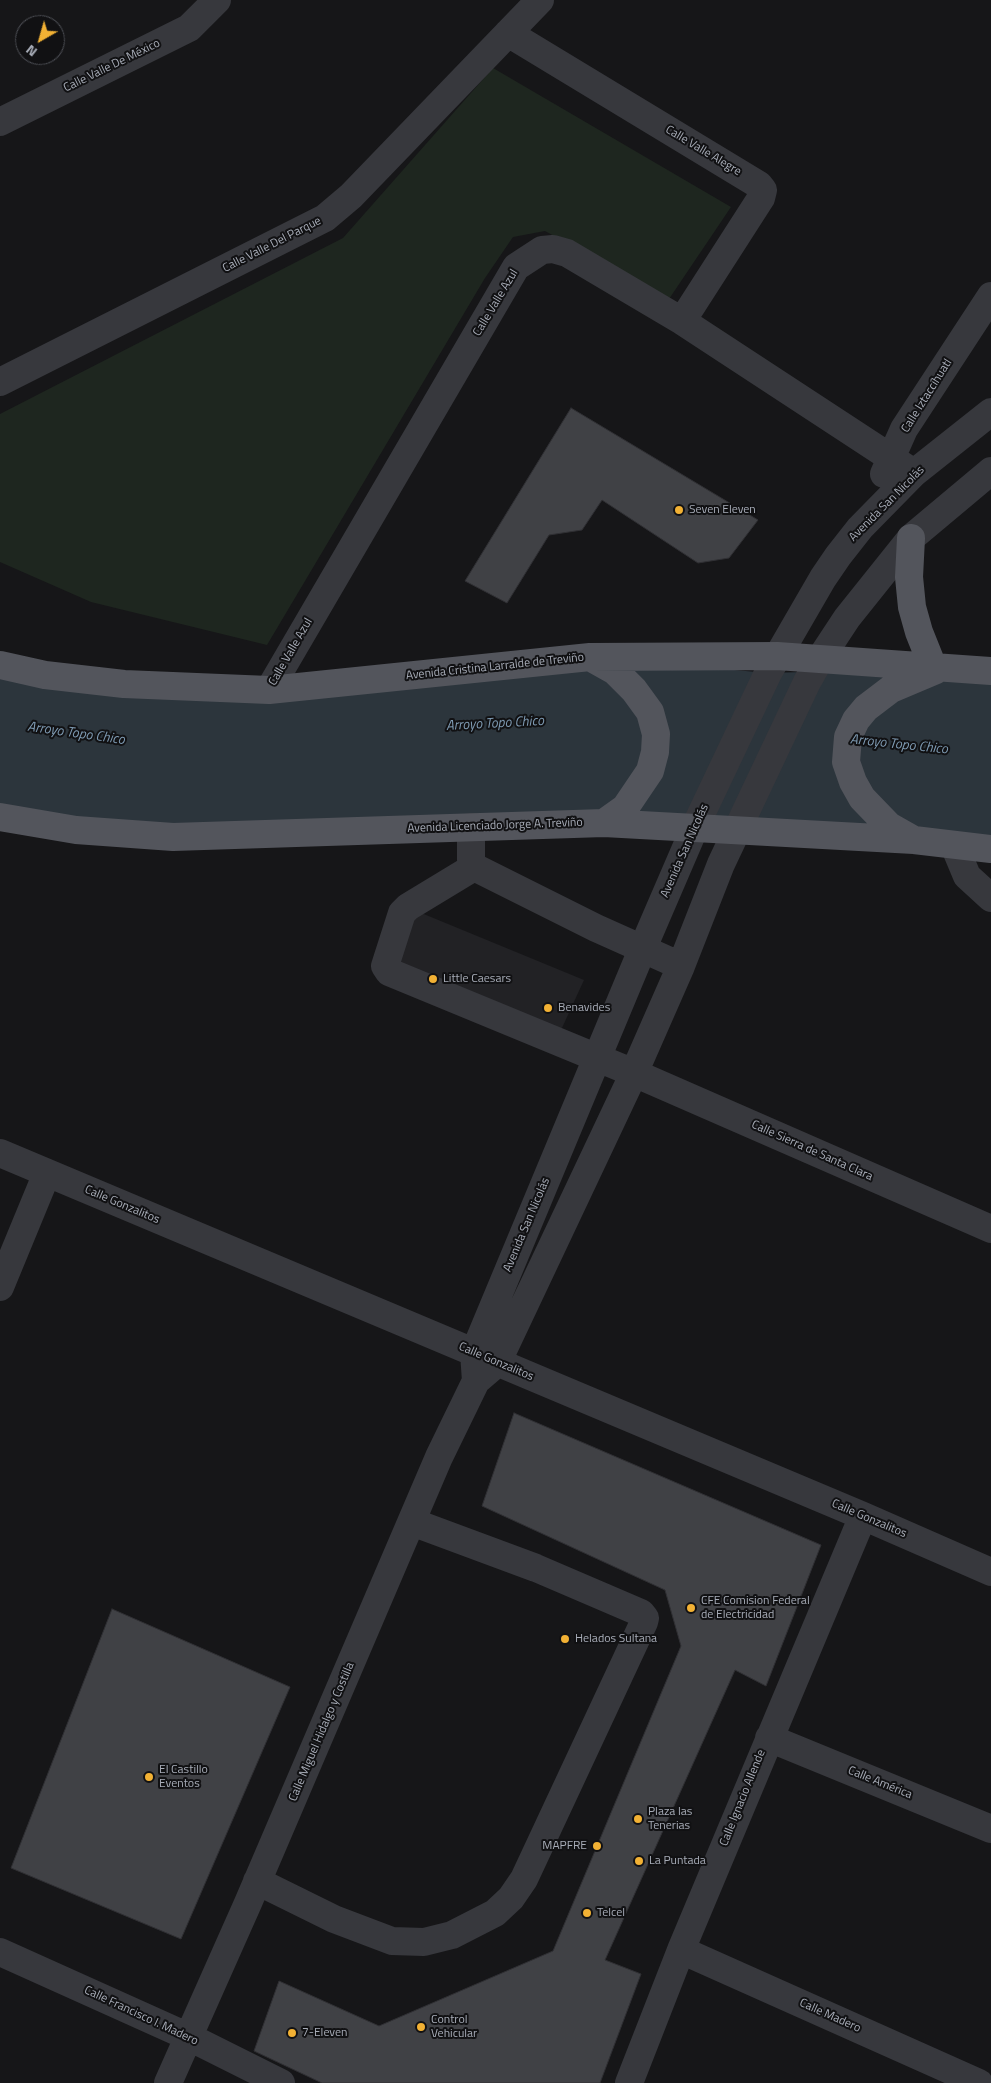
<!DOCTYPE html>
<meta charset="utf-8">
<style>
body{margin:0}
#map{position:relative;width:991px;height:2083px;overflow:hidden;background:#161618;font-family:"Titillium Web",sans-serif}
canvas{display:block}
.north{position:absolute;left:15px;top:15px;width:50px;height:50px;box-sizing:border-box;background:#111113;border:1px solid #4d4f55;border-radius:50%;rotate:218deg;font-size:14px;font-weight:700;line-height:20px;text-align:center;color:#a8adb8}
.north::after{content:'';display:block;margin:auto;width:18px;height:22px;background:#f2b134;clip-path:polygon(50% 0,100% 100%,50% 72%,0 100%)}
</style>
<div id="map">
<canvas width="991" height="2083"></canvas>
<div class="north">N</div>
</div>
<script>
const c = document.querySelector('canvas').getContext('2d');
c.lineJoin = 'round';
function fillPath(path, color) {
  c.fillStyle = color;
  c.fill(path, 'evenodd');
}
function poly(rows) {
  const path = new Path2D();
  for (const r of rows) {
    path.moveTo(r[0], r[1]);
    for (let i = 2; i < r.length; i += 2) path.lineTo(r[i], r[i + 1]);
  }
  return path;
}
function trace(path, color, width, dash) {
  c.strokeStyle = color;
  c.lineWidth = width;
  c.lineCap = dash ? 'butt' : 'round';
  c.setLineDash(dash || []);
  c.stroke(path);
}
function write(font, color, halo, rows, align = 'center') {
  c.font = font + ' "Titillium Web",sans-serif';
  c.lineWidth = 4;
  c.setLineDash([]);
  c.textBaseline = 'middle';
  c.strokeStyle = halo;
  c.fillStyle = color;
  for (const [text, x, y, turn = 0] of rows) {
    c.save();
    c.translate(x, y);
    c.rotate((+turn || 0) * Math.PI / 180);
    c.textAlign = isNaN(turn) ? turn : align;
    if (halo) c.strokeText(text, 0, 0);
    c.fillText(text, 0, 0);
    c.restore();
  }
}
const built = poly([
 [414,910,584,980,556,1041,389,969]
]);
const green = poly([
 [493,68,731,207,669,299,545,231,513,237,485,278,267,645,91,602,0,562,0,414,343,238]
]);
const water = poly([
 [590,657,768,673,942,668,991,671,991,849,737,830,173,837,0,817,0,666,269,690]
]);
const building = poly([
 [571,408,758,520,729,558,698,563,602,500,582,530,549,535,507,603,465,581,571,408],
 [514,1413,821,1545,766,1686,735,1670,605,1960,641,1974,600,2083,322,2083,254,2051,279,1981,379,2026,553,1951,681,1646,665,1590,482,1506,514,1413],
 [112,1609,290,1687,181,1939,11,1868,112,1609]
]);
const minor = poly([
 [508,33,759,185,763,190,761,198,682,321],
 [0,122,189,28,217,0],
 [0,382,325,218,351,196,540,0],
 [884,474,904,429,991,296],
 [269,690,516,267,542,250,553,249,567,253,682,321,914,473],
 [471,827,471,860,474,867,596,928,681,966],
 [954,845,967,876,991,898],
 [474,867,408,907,402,913,385,966,389,972,634,1073,991,1229],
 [0,1153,863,1516,991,1572],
 [0,1287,47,1173],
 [476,1381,474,1353,642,950,695,827,768,673,823,578,838,556,860,528,914,473,991,412],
 [769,1738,991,1829],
 [257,1881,334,1919,392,1941,424,1942,452,1935,495,1913,511,1898,524,1879,644,1622,645,1618,641,1613,536,1568,412,1522],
 [681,1950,979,2083],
 [0,1952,189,2037,281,2083],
 [168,2083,248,1903,439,1457,476,1381,497,1363,634,1073,681,966,721,864,807,682,820,659,847,618,911,538,991,471],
 [629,2083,681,1950,863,1516]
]);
const major = poly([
 [911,538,909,577,912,607,919,632,933,667],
 [590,657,615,671,634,690,650,712,656,734,655,752,650,771,625,808,604,823],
 [0,665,45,675,124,684,269,690,590,657,777,656,991,671],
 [0,817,76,830,173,837,604,823,914,840,991,849],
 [912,839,889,826,862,798,853,782,846,762,848,737,856,720,866,708,891,689,936,670]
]);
const markers = [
 [679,510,5,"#f2b134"],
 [433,979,5,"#f2b134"],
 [548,1008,5,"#f2b134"],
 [691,1608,5,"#f2b134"],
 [565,1639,5,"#f2b134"],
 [149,1777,5,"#f2b134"],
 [638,1819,5,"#f2b134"],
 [597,1846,5,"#f2b134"],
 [639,1861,5,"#f2b134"],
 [587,1913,5,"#f2b134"],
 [421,2027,5,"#f2b134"],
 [292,2033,5,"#f2b134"]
];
const streetNames = [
 ["Calle Valle De México",112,66,-26],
 ["Calle Valle Alegre",703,151,31],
 ["Calle Valle Del Parque",272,245,-27],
 ["Calle Valle Azul",496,303,-59],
 ["Calle Iztaccíhuatl",927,396,-58],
 ["Avenida San Nicolás",887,504,-45],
 ["Calle Valle Azul",291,652,-60],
 ["Avenida Cristina Larralde de Treviño",495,667,-6],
 ["Avenida Licenciado Jorge A. Treviño",495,826,-2],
 ["Avenida San Nicolás",685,851,-66],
 ["Calle Sierra de Santa Clara",812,1151,24],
 ["Calle Gonzalitos",122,1205,23],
 ["Avenida San Nicolás",527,1225,-67],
 ["Calle Gonzalitos",496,1362,23],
 ["Calle Gonzalitos",869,1519,23],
 ["Calle Miguel Hidalgo y Costilla",322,1732,-67],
 ["Calle América",880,1783,22],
 ["Calle Ignacio Allende",743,1798,-68],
 ["Calle Francisco I. Madero",141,2016,25],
 ["Calle Madero",830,2016,24]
];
const poiNames = [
 ["Seven Eleven",689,510],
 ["Little Caesars",443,979],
 ["Benavides",558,1008],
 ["CFE Comision Federal",701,1601],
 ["de Electricidad",701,1615],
 ["Helados Sultana",575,1639],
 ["El Castillo",159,1770],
 ["Eventos",159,1784],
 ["Plaza las",648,1812],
 ["Tenerias",648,1826],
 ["MAPFRE",587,1846,"right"],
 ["La Puntada",649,1861],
 ["Telcel",597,1913],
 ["Control",431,2020],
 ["Vehicular",431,2034],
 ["7-Eleven",302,2033]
];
const waterNames = [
 ["Arroyo Topo Chico",495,724,-3],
 ["Arroyo Topo Chico",76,734,8],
 ["Arroyo Topo Chico",899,745,6]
];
fillPath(built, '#222225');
fillPath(green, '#1e261f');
fillPath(water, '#2c353c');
fillPath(building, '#404145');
trace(building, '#303034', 1);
trace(minor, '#37383d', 28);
trace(major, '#53555c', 28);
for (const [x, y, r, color] of markers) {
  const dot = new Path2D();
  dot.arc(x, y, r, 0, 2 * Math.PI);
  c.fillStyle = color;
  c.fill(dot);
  trace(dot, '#111113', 2);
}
write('12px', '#a8adb8', '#111113', streetNames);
write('12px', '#a8adb8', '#111113', poiNames, 'left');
write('italic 14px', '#7f9bb3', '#111113', waterNames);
</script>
